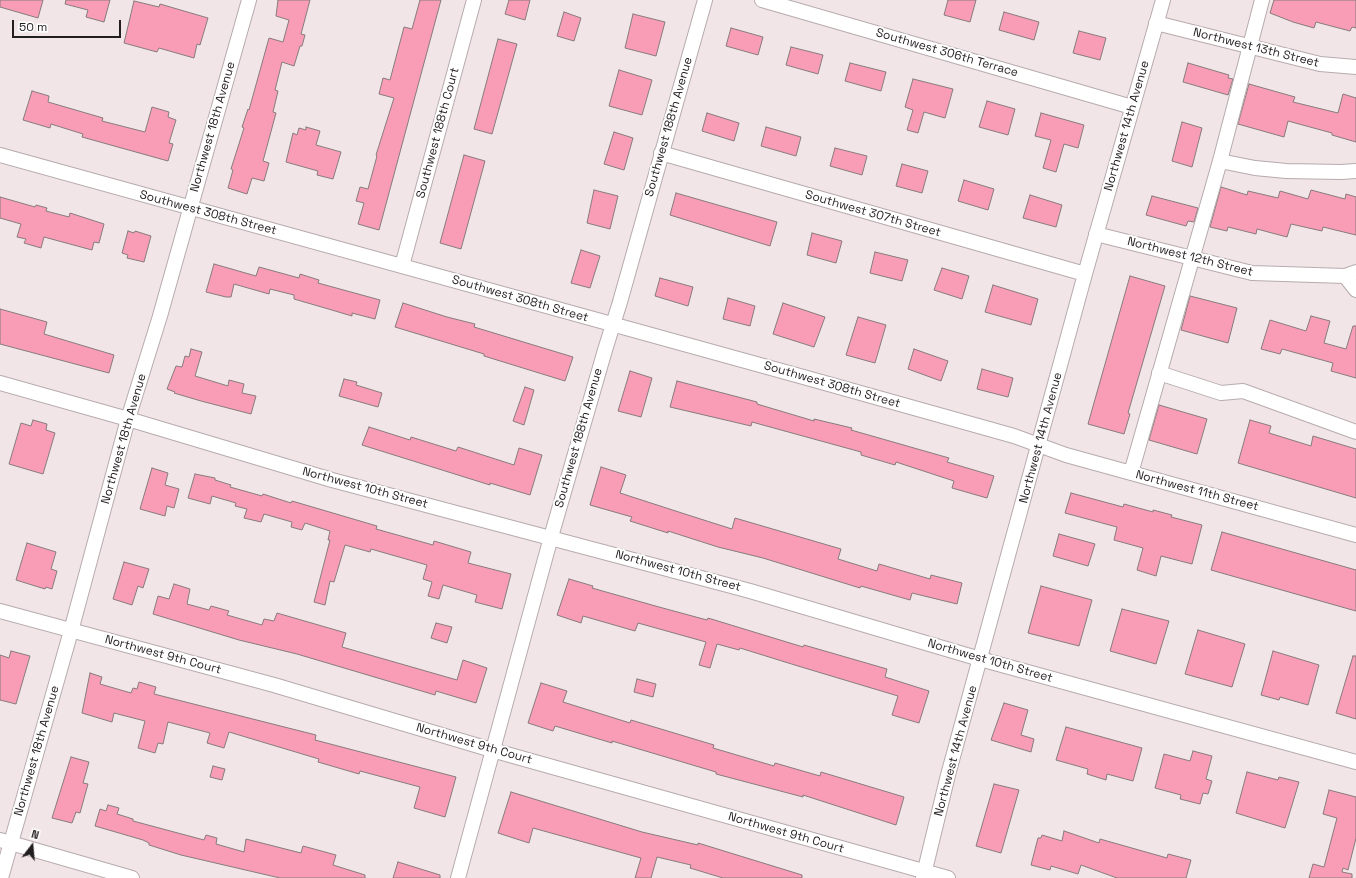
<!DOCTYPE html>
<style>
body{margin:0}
#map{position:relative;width:1356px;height:878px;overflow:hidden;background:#f1e5e7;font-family:"Space Grotesk",sans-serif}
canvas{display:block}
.north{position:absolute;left:12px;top:826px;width:40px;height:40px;-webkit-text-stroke:3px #fff;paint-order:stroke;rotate:16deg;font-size:11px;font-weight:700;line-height:16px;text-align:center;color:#221d1e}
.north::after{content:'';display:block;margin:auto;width:14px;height:18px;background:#221d1e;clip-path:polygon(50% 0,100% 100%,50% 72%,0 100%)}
.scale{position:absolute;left:12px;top:20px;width:109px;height:18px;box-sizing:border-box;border:2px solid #221d1e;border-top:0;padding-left:5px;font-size:12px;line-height:14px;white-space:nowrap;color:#221d1e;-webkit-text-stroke:3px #fff;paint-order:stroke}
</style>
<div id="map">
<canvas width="1356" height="878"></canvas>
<div class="north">N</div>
<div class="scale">50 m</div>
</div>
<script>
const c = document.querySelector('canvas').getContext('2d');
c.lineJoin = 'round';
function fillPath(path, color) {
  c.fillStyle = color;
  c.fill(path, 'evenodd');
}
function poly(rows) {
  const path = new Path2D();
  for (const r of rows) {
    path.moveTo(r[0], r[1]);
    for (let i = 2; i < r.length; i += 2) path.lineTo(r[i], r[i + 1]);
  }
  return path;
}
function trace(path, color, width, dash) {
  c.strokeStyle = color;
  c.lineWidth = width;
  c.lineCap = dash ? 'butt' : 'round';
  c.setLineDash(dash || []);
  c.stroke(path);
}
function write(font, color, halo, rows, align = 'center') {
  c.font = font + ' "Space Grotesk",sans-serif';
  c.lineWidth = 4;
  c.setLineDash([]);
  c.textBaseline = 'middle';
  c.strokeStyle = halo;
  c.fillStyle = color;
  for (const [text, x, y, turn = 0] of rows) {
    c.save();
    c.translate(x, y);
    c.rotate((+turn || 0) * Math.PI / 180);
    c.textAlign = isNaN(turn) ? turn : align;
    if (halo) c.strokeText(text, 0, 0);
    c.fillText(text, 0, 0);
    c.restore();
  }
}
const building = poly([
 [0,0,43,0,38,18,0,7,0,0],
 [66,0,110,0,104,22,86,17,88,10,65,4,66,0],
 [278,0,310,0,301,34,305,35,302,46,300,46,294,66,282,62,275,90,278,91,273,112,276,113,263,161,269,163,264,181,252,178,247,194,228,188,233,170,231,169,244,128,242,127,248,109,249,110,269,38,283,42,289,20,276,16,278,0],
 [420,0,441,0,379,230,358,224,364,203,356,201,360,187,368,189,377,156,376,155,394,98,379,94,383,78,390,80,404,27,412,29,420,0],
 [509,0,530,0,525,20,505,14,509,0],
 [948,0,976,0,970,22,944,15,948,0],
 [1274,0,1356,0,1356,28,1352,27,1350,31,1316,22,1314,28,1293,22,1270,13,1274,0],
 [134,1,159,7,160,4,208,18,200,45,197,44,194,58,159,48,157,52,124,43,134,1],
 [564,12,581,18,574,41,557,36,564,12],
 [1004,12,1039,22,1034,40,999,30,1004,12],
 [633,14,665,22,656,56,625,48,633,14],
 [731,28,763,37,758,55,726,46,731,28],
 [1079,31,1106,38,1100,60,1073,53,1079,31],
 [498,39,517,44,492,134,474,129,498,39],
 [791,47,823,55,818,74,786,65,791,47],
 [850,63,886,72,881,91,845,81,850,63],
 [1188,63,1229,75,1228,78,1233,79,1228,95,1183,82,1188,63],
 [619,70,652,80,642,115,609,106,619,70],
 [913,79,953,89,945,118,924,112,918,133,907,130,913,110,905,107,913,79],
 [1249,84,1295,97,1293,102,1338,113,1343,94,1356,98,1356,142,1332,135,1332,133,1288,121,1284,137,1238,124,1249,84],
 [32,91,49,96,48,102,103,118,102,121,145,132,152,107,169,112,168,117,176,120,169,143,173,144,168,161,82,137,83,134,51,124,50,128,23,120,32,91],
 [987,101,1015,109,1008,135,979,127,987,101],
 [707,113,739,123,734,141,702,131,707,113],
 [1041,113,1084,125,1078,148,1064,144,1056,172,1043,168,1051,140,1035,136,1041,113],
 [1182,122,1202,128,1192,167,1172,161,1182,122],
 [306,127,320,131,316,145,341,152,333,179,317,175,318,171,286,162,293,133,297,135,299,128,306,130,306,127],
 [766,127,801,137,796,156,761,146,766,127],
 [614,132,633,138,624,170,604,164,614,132],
 [835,148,867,156,862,175,830,166,835,148],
 [464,155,485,161,461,249,440,243,464,155],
 [902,164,928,171,922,193,896,186,902,164],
 [964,180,994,189,988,210,958,201,964,180],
 [1221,187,1247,195,1248,191,1278,198,1280,191,1308,199,1311,190,1345,199,1346,194,1356,197,1356,235,1323,227,1322,231,1291,224,1287,237,1257,229,1256,234,1228,227,1227,231,1210,227,1221,187],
 [594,190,618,196,610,229,587,223,594,190],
 [676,193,777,222,770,246,670,215,676,193],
 [1030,195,1062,205,1056,227,1023,218,1030,195],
 [1152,196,1198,208,1194,222,1188,221,1186,226,1146,215,1152,196],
 [0,197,35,207,36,205,47,208,46,211,69,217,70,213,104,224,99,243,94,242,92,250,44,237,41,248,24,243,26,239,17,237,21,224,0,218,0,197],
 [128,231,134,233,135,231,151,236,144,262,127,258,128,255,122,253,128,231],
 [812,233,842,241,836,263,807,255,812,233],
 [581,250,600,256,590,288,571,283,581,250],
 [875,252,908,260,902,281,870,273,875,252],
 [214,264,256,276,259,267,299,278,300,274,319,280,318,283,380,300,375,319,352,313,352,316,325,308,294,299,294,295,270,289,269,294,234,284,231,297,226,297,206,292,214,264],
 [942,268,969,276,962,299,934,290,942,268],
 [1130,276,1165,286,1128,413,1130,414,1124,434,1088,424,1130,276],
 [660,278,693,287,688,306,655,296,660,278],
 [993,285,1038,299,1031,325,985,312,993,285],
 [1190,296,1237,308,1228,343,1181,330,1190,296],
 [728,298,755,306,750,326,723,319,728,298],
 [403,303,447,317,475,324,474,327,573,357,565,381,484,356,484,354,395,327,403,303],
 [783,303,825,317,814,347,773,334,783,303],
 [0,309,47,322,44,334,114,355,109,373,0,344,0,309],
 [1311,316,1330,321,1324,343,1346,349,1353,326,1356,326,1356,378,1331,371,1333,363,1282,349,1280,354,1261,349,1270,320,1306,331,1311,316],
 [858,317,886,325,875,363,846,355,858,317],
 [191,349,202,352,195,376,228,386,229,380,244,384,242,393,256,396,251,414,201,401,174,393,175,392,167,389,176,366,182,367,185,356,189,357,191,349],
 [914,349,948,361,941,381,908,369,914,349],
 [982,369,1013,378,1008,397,977,389,982,369],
 [630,371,652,378,641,417,618,411,630,371],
 [344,379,357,382,356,385,382,393,378,407,339,396,344,379],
 [677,381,757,402,757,404,814,421,814,419,852,428,851,430,949,458,947,462,994,476,987,498,952,488,954,481,896,462,895,465,861,455,861,452,752,422,751,426,670,407,677,381],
 [525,387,534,390,524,425,513,421,525,387],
 [1159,405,1207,419,1197,454,1149,440,1159,405],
 [33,420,47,424,46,430,55,433,43,474,9,464,21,423,31,426,33,420],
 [1250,420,1271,426,1269,433,1311,446,1313,436,1356,449,1356,498,1238,463,1250,420],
 [369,427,410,440,411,437,456,451,458,447,514,465,519,448,542,455,530,495,490,483,490,485,362,445,369,427],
 [601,467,626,475,620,493,688,515,732,529,735,518,841,549,838,559,877,571,879,564,930,579,931,575,962,583,957,604,912,593,910,600,861,586,860,588,763,558,718,547,668,531,668,533,630,521,632,517,590,505,601,467],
 [152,468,168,473,165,485,179,489,174,508,167,506,165,516,140,509,152,468],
 [195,474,215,478,215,480,231,485,230,487,262,496,263,494,291,503,292,501,377,526,376,529,433,545,434,541,471,552,468,563,511,574,502,609,475,602,477,595,443,585,439,599,428,596,432,582,423,579,427,565,371,549,370,552,345,545,334,582,330,581,325,605,314,602,330,540,328,540,330,531,305,523,302,530,291,527,292,522,264,514,261,522,244,518,247,509,235,506,236,503,212,496,210,504,188,498,195,474],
 [1071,493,1123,507,1124,504,1153,512,1153,510,1172,515,1171,517,1202,525,1192,564,1161,556,1156,576,1137,570,1143,548,1114,540,1117,527,1065,513,1071,493],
 [1222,532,1356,570,1356,611,1211,570,1222,532],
 [1059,534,1095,544,1088,566,1053,556,1059,534],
 [27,543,56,552,51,569,57,571,52,589,46,587,45,589,16,580,27,543],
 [124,562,149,569,143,588,138,586,132,605,113,599,124,562],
 [569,579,593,586,592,588,659,607,707,620,708,618,803,647,804,645,887,669,885,677,929,691,919,723,892,715,898,696,798,666,740,648,739,650,717,644,710,668,699,665,706,642,638,623,635,631,583,616,581,623,557,615,569,579],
 [174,584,190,589,187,604,209,610,211,606,229,611,227,615,262,625,264,619,274,621,277,613,346,633,342,647,457,680,463,660,487,668,476,703,436,691,435,695,297,654,239,640,153,614,158,596,169,599,174,584],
 [1041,586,1092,600,1079,646,1028,633,1041,586],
 [1122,609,1169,621,1156,664,1110,651,1122,609],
 [436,623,452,627,447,643,431,638,436,623],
 [1198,630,1245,644,1232,687,1185,674,1198,630],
 [11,651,30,656,16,704,0,700,0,655,9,658,11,651],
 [1273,651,1319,665,1308,705,1280,697,1279,700,1261,695,1273,651],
 [1353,656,1356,656,1356,719,1336,713,1353,656],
 [90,673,102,677,100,684,131,693,133,688,137,689,139,682,156,687,154,694,316,735,315,740,456,777,445,817,414,808,420,787,360,771,359,774,318,762,319,759,229,732,224,748,207,743,210,733,168,722,163,744,158,743,155,753,138,748,145,721,114,713,112,722,82,713,90,673],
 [637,679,656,684,653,697,634,692,637,679],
 [541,683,567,691,563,702,630,723,631,720,714,745,713,748,774,766,775,763,820,776,821,772,904,797,896,825,803,795,803,797,716,774,716,772,612,741,612,743,555,726,553,731,528,723,541,683],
 [1004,703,1028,710,1021,735,1034,739,1031,752,991,740,1004,703],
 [1066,727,1142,748,1133,781,1107,774,1106,780,1087,774,1088,769,1056,760,1066,727],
 [1193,751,1212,756,1206,779,1212,781,1208,794,1203,793,1200,804,1180,799,1181,795,1155,788,1164,754,1190,761,1193,751],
 [71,757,89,762,83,783,88,784,80,813,76,812,72,823,52,818,71,757],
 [213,766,225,769,222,780,210,777,213,766],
 [1247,772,1278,780,1279,777,1299,782,1285,828,1236,813,1247,772],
 [994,784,1019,790,1001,853,976,846,994,784],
 [1329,790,1356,797,1356,838,1348,870,1343,868,1342,872,1352,874,1352,878,1309,878,1313,864,1324,867,1337,818,1323,814,1329,790],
 [511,792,642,832,698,845,698,843,802,875,802,878,723,878,690,868,691,865,657,857,651,878,635,878,641,858,533,828,529,843,498,833,511,792],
 [108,805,119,808,117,814,133,819,133,821,204,840,206,835,217,838,216,844,244,852,246,839,301,853,303,846,336,855,333,865,365,875,365,878,280,878,181,855,149,845,149,843,143,840,95,826,100,809,106,811,108,805],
 [1064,831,1099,843,1100,839,1167,858,1168,854,1191,860,1186,878,1117,878,1081,865,1078,874,1051,866,1050,870,1031,865,1038,838,1041,838,1042,835,1062,841,1064,831],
 [398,862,440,875,440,878,393,878,398,862]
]);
const minor = poly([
 [762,0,1132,107],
 [1156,23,1320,64,1356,67],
 [661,153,1085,274],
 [0,155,807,378,1014,436,1066,455,1356,535],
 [1220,161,1255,168,1286,171,1341,172,1356,171],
 [1096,234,1252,273,1345,276,1356,272],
 [402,266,474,0],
 [1345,276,1356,290],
 [1159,373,1221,393,1243,391,1356,432],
 [0,383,128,419,332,480,750,591,980,659,1356,762],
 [1131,473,1220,161,1262,0],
 [0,611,274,685,492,750,948,878],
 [0,840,132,878],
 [1,878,71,631,128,419,160,316,249,0],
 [458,878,551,537,605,350,620,302,705,0],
 [923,878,948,775,1085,274,1163,0]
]);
const streetNames = [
 ["Northwest 13th Street",1256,48,14],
 ["Southwest 306th Terrace",947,53,16],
 ["Northwest 14th Avenue",1127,126,-74],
 ["Northwest 18th Avenue",213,127,-74],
 ["Southwest 188th Avenue",669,127,-74],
 ["Southwest 188th Court",438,133,-75],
 ["Southwest 308th Street",208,213,15],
 ["Southwest 307th Street",873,214,16],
 ["Northwest 12th Street",1190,257,14],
 ["Southwest 308th Street",520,299,16],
 ["Southwest 308th Street",832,385,16],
 ["Southwest 188th Avenue",579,438,-74],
 ["Northwest 14th Avenue",1041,438,-75],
 ["Northwest 18th Avenue",124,439,-74],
 ["Northwest 10th Street",365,488,15],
 ["Northwest 11th Street",1197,491,15],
 ["Northwest 10th Street",678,571,15],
 ["Northwest 9th Court",163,655,15],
 ["Northwest 10th Street",990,661,16],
 ["Northwest 9th Court",474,744,16],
 ["Northwest 18th Avenue",37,751,-74],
 ["Northwest 14th Avenue",956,751,-75],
 ["Northwest 9th Court",786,833,16]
];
fillPath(building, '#f99db6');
trace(building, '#867b7d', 1);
trace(minor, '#b7abae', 16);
trace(minor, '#fff', 14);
write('12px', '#221d1e', '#fff', streetNames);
</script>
